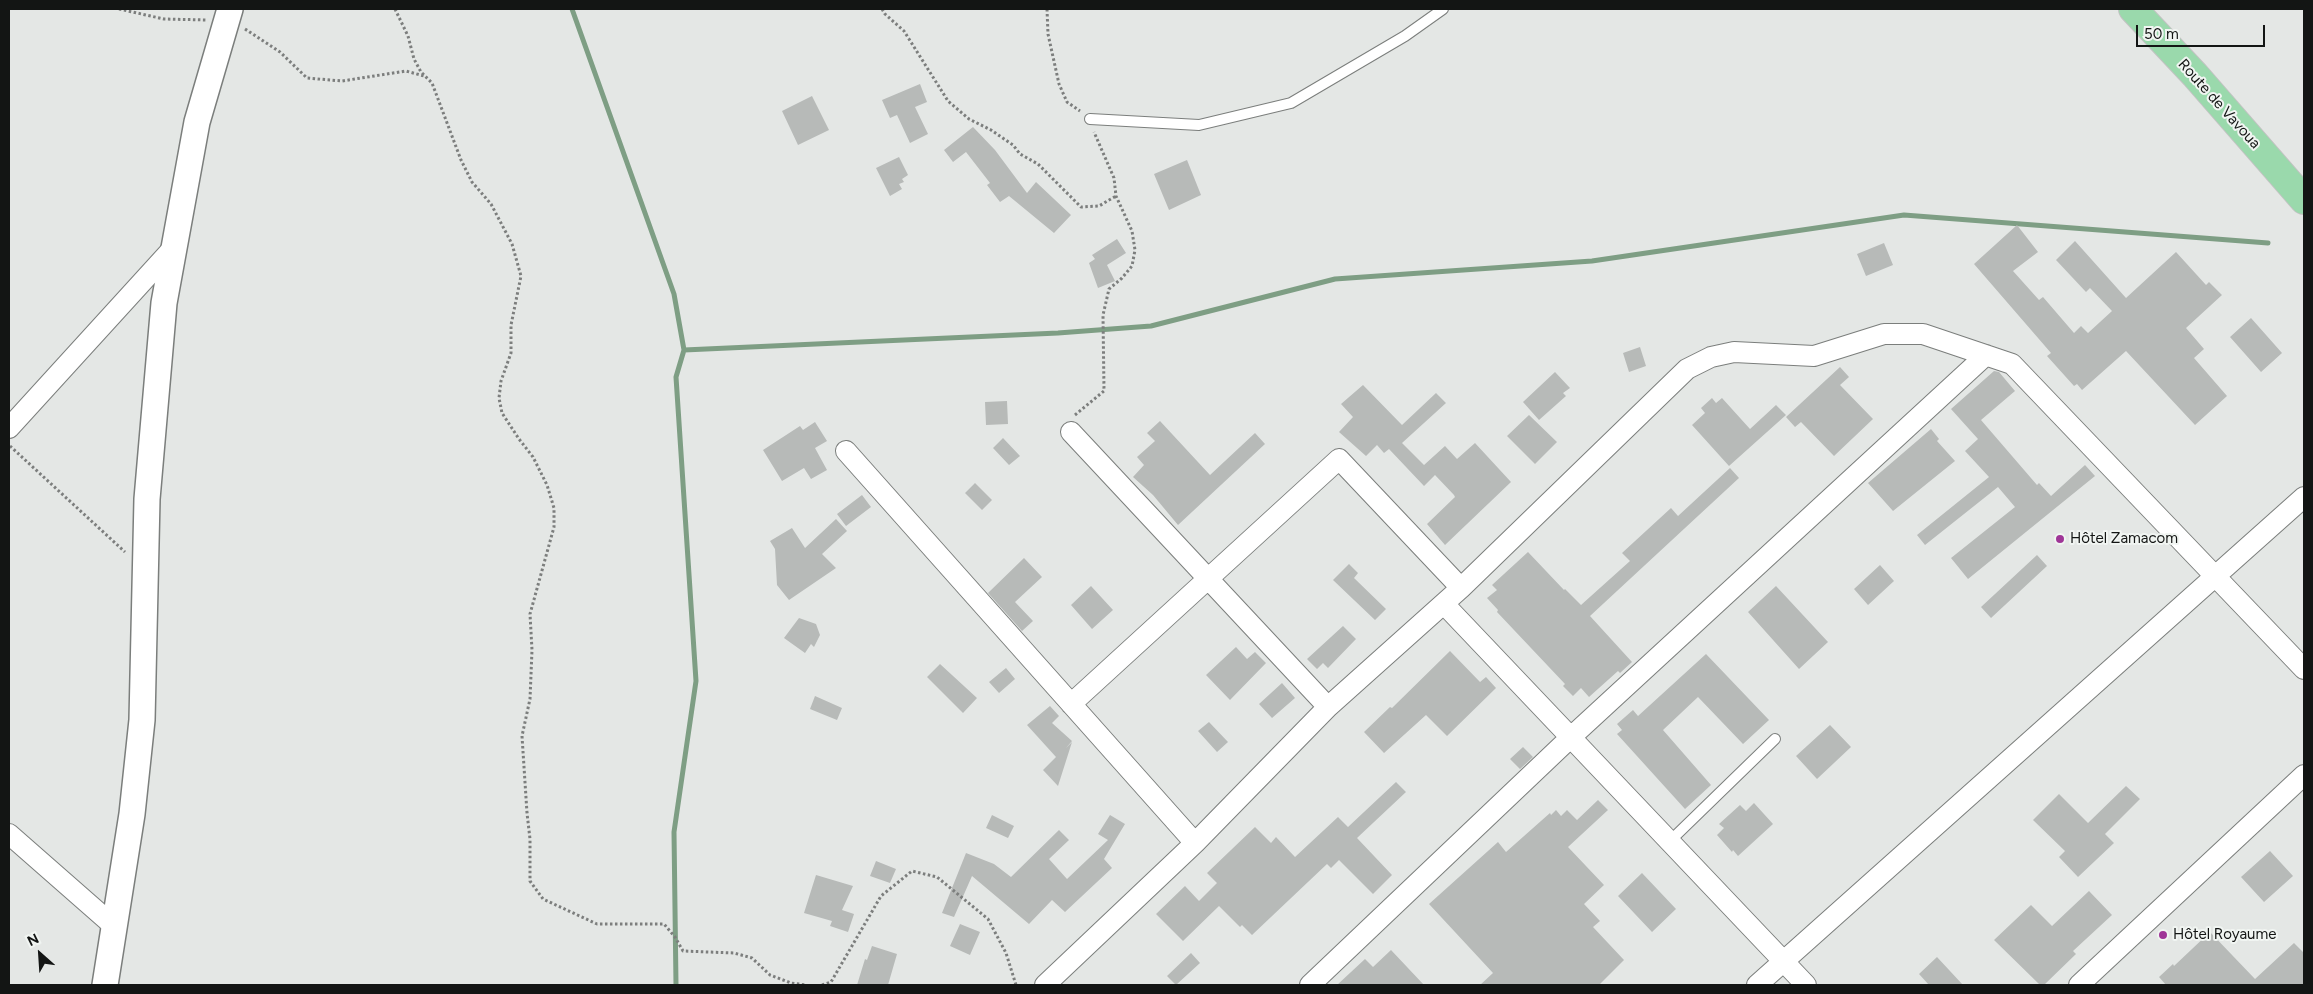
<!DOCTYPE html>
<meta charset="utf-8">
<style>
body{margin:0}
#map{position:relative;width:2313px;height:994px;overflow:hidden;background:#e4e7e5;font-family:Figtree,sans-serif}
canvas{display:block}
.frame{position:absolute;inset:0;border:10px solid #131514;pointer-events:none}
.north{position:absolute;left:15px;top:929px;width:50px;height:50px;-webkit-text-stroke:4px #f1f5f2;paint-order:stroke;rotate:334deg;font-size:14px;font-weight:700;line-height:20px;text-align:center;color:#131514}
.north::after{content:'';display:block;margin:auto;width:18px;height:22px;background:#131514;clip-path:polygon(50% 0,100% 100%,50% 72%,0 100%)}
.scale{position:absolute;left:2136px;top:25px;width:129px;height:22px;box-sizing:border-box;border:2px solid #131514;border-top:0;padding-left:6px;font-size:15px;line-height:18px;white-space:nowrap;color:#131514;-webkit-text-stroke:4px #f1f5f2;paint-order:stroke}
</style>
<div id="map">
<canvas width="2313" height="994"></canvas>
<div class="frame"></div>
<div class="north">N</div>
<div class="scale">50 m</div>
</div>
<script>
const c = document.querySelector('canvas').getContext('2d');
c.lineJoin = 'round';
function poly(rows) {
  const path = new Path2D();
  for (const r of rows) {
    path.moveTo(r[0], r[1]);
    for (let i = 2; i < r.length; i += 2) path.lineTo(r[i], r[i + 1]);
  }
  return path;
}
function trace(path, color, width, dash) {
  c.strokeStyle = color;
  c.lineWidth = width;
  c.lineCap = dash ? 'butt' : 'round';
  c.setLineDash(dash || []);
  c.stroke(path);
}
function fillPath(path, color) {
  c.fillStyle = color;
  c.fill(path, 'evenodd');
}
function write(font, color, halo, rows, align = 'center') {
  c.font = font + ' Figtree,sans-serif';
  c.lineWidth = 4;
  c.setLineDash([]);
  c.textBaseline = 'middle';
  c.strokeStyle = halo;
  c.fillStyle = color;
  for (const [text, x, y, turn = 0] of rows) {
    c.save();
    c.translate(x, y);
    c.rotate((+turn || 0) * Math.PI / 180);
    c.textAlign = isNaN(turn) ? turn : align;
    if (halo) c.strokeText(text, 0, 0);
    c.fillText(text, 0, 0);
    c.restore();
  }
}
const stream = poly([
 [572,9,674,294,684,350,676,377,696,681,674,832,676,985],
 [684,350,1058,333,1151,326,1335,279,1592,261,1904,215,2268,243]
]);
const building = poly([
 [920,84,927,102,915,107,928,134,910,143,897,115,890,118,882,100],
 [812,96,829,130,798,145,782,111],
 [973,127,995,150,1027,193,1036,182,1071,215,1054,233,1009,196,1000,202,987,185,990,183,966,152,953,162,944,150],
 [899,157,908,175,902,179,904,182,899,184,902,189,890,196,876,168],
 [1187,160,1201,195,1169,210,1154,174],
 [2017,225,2038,252,2013,271,2039,300,2043,297,2074,333,2081,326,2088,333,2112,311,2090,288,2086,292,2056,260,2075,241,2126,298,2176,252,2206,285,2209,282,2222,295,2186,328,2204,349,2194,358,2227,396,2195,425,2126,351,2082,390,2077,384,2074,386,2047,356,2051,353,1974,264],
 [1117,239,1126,253,1107,265,1115,281,1098,288,1089,263,1095,259,1092,255],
 [1884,243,1893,265,1866,276,1857,254],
 [2251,318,2282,353,2261,372,2230,337],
 [1640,347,1646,366,1629,372,1623,353],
 [1840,367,1849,377,1840,385,1873,419,1834,456,1801,422,1795,427,1786,417],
 [1994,371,1999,372,2015,391,1981,420,2037,485,2039,483,2051,496,2085,465,2095,476,1968,579,1951,558,2015,507,1998,487,1925,545,1917,535,1989,477,1965,451,1978,439,1951,409],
 [1555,372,1570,388,1563,393,1566,396,1539,420,1523,402],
 [1363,385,1402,425,1436,393,1446,403,1402,443,1424,465,1445,446,1457,459,1475,443,1511,482,1445,545,1427,524,1455,497,1454,495,1435,475,1424,486,1389,449,1384,453,1377,445,1366,456,1339,432,1353,417,1341,404],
 [1712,398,1716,403,1722,398,1750,429,1776,405,1786,415,1729,466,1692,425,1705,413,1701,408],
 [1007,401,1008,424,986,425,985,402],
 [1529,415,1557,442,1535,464,1507,436],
 [1160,421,1210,475,1255,433,1265,444,1178,525,1153,495,1133,477,1144,465,1137,457,1155,441,1147,433],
 [815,422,827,441,815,448,827,470,811,479,804,468,782,481,763,450,800,426,803,430],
 [1931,429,1939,439,1937,441,1955,461,1893,511,1868,483],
 [1003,438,1020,456,1009,465,993,448],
 [1730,468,1739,478,1590,616,1632,662,1620,673,1618,671,1589,697,1581,688,1573,696,1563,686,1565,684,1497,612,1498,610,1487,598,1497,590,1492,585,1528,552,1564,590,1565,589,1581,605,1630,561,1622,553,1671,508,1678,516],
 [975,483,992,500,982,510,965,493],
 [862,495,871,507,846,526,837,514],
 [836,519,847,531,822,554,836,568,789,600,777,585,775,549,770,541,792,528,805,548],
 [2037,555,2047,566,1991,618,1981,607],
 [1024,558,1042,577,1015,602,1033,621,1022,631,988,593],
 [1349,564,1358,573,1354,578,1386,609,1375,620,1333,580],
 [1880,565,1894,581,1868,605,1854,589],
 [1091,586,1113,610,1092,629,1071,605],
 [1776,586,1828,642,1799,669,1748,612],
 [799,618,816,624,820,635,814,647,811,644,805,653,784,638],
 [1343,626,1356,639,1328,668,1323,663,1317,669,1307,659],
 [1236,647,1247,659,1255,652,1266,663,1230,700,1206,675],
 [1450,651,1480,682,1486,677,1496,688,1447,736,1426,715,1384,753,1364,732,1390,707,1392,708],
 [1706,654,1769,720,1743,744,1698,697,1663,730,1711,785,1685,809,1617,734,1622,730,1617,724,1633,710,1638,716],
 [940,664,977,698,963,713,927,677],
 [1006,668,1015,679,999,693,989,682],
 [1282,683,1295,698,1272,718,1259,704],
 [815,696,842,708,837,720,810,709],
 [1050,706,1059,716,1052,723,1072,741,1066,748,1072,742,1058,786,1043,770,1056,757,1027,725],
 [1209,722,1228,742,1217,752,1198,731],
 [1830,725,1851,747,1817,779,1796,756],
 [1523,747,1533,757,1520,769,1510,759],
 [1396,782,1406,792,1357,838,1392,875,1373,894,1339,860,1331,868,1327,864,1252,935,1242,925,1240,927,1219,906,1183,941,1156,914,1185,886,1199,901,1217,883,1207,873,1255,827,1271,843,1276,837,1295,857,1338,817,1348,827],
 [2126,786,2140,799,2105,834,2114,843,2078,877,2059,857,2065,851,2033,820,2059,794,2088,823],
 [1598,800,1608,810,1568,847,1604,885,1584,904,1600,921,1593,927,1624,960,1599,985,1480,985,1493,973,1429,904,1498,842,1506,852,1550,813,1551,815,1556,810,1561,816,1567,810,1577,820],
 [1754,803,1773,824,1738,856,1733,850,1732,852,1717,835,1724,828,1719,824,1740,805,1746,811],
 [992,815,1014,826,1008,838,986,828],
 [1110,815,1125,824,1104,859,1112,868,1065,912,1052,900,1029,924,972,876,954,917,942,913,966,853,994,864,1011,877,1059,830,1069,840,1049,859,1067,879,1108,840,1098,834],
 [2270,851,2293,876,2264,902,2241,877],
 [876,861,896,869,890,883,870,876],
 [1642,873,1676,909,1652,932,1618,896],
 [816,875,853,886,842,910,854,914,848,932,830,926,832,921,804,913],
 [2089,891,2112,915,2073,951,2076,954,2044,985,2040,985,1994,940,2031,905,2052,926],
 [960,924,980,932,970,955,950,946],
 [2210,932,2255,979,2294,943,2304,953,2304,985,2166,985,2159,977,2173,964,2174,966],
 [872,946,897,954,888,985,857,985,865,959,867,960],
 [1391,950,1424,985,1337,985,1365,959,1373,967],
 [1191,953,1200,963,1176,985,1167,976],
 [1937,957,1963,985,1929,985,1919,974]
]);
const path = poly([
 [119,9,164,19,207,20],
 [395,9,408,36,414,59,421,72,432,83,461,160,472,182,491,204,512,244,521,276,511,325,511,353,501,381,499,398,502,413,519,439,533,457,547,485,554,508,554,527,530,614,532,650,530,699,522,736,527,813,530,839,530,881,543,899,597,924,664,924,675,937,683,951,734,953,752,958,770,975,791,983,806,985],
 [882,9,885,14,904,31,948,101,969,119,991,130,1013,145,1020,154,1038,164,1081,207,1099,206,1116,196],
 [1047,9,1048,34,1059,84,1067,102,1080,111],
 [245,29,280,52,307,78,342,81,406,71,424,76],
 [1075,415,1104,391,1103,315,1109,289,1122,278,1132,266,1135,250,1132,231,1116,196,1114,178,1094,132],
 [10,446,125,552],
 [822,985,831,982,881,896,912,871,937,877,988,919,1006,953,1016,985]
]);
const service = poly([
 [1090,119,1199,125,1291,103,1405,36,1443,9],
 [1669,842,1775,739]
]);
const minor = poly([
 [9,428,174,247],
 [1071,432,1328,707],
 [846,451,1195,843],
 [1444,604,1806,985],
 [1071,704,1339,459,1461,588],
 [9,834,115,927],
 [1045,985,1195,843,1328,707,1461,588,1687,369,1711,357,1734,352,1814,356,1884,334,1923,334,2012,364,2304,669],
 [1310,985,1570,738,1986,355],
 [1757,985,2304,497],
 [2079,985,2304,775]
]);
const tertiary = poly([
 [105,985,132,814,142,720,147,499,164,303,197,122,230,9]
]);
const primary = poly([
 [2133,9,2195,75,2304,200]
]);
const markers = [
 [2060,539,5,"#9f3597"],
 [2163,935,5,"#9f3597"]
];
const streetNames = [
 ["Route de Vavoua",2219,104,48]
];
const poiNames = [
 ["Hôtel Zamacom",2070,539],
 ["Hôtel Royaume",2173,935]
];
trace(stream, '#7e9e84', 5);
fillPath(building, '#b7bab8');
trace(service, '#7b7e7c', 12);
trace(minor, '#7b7e7c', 22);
trace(tertiary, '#7b7e7c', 28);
trace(primary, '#c2c2c2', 30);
trace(path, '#7c7e7d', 3, [2.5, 2.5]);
trace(service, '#fff', 10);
trace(minor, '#fff', 20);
trace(tertiary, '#fff', 25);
trace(primary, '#9ad9ac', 28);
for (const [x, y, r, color] of markers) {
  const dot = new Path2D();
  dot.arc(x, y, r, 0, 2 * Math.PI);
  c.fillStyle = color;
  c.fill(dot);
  trace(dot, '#f1f5f2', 2);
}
write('15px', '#131514', '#f1f5f2', streetNames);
write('15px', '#131514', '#f1f5f2', poiNames, 'left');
</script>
